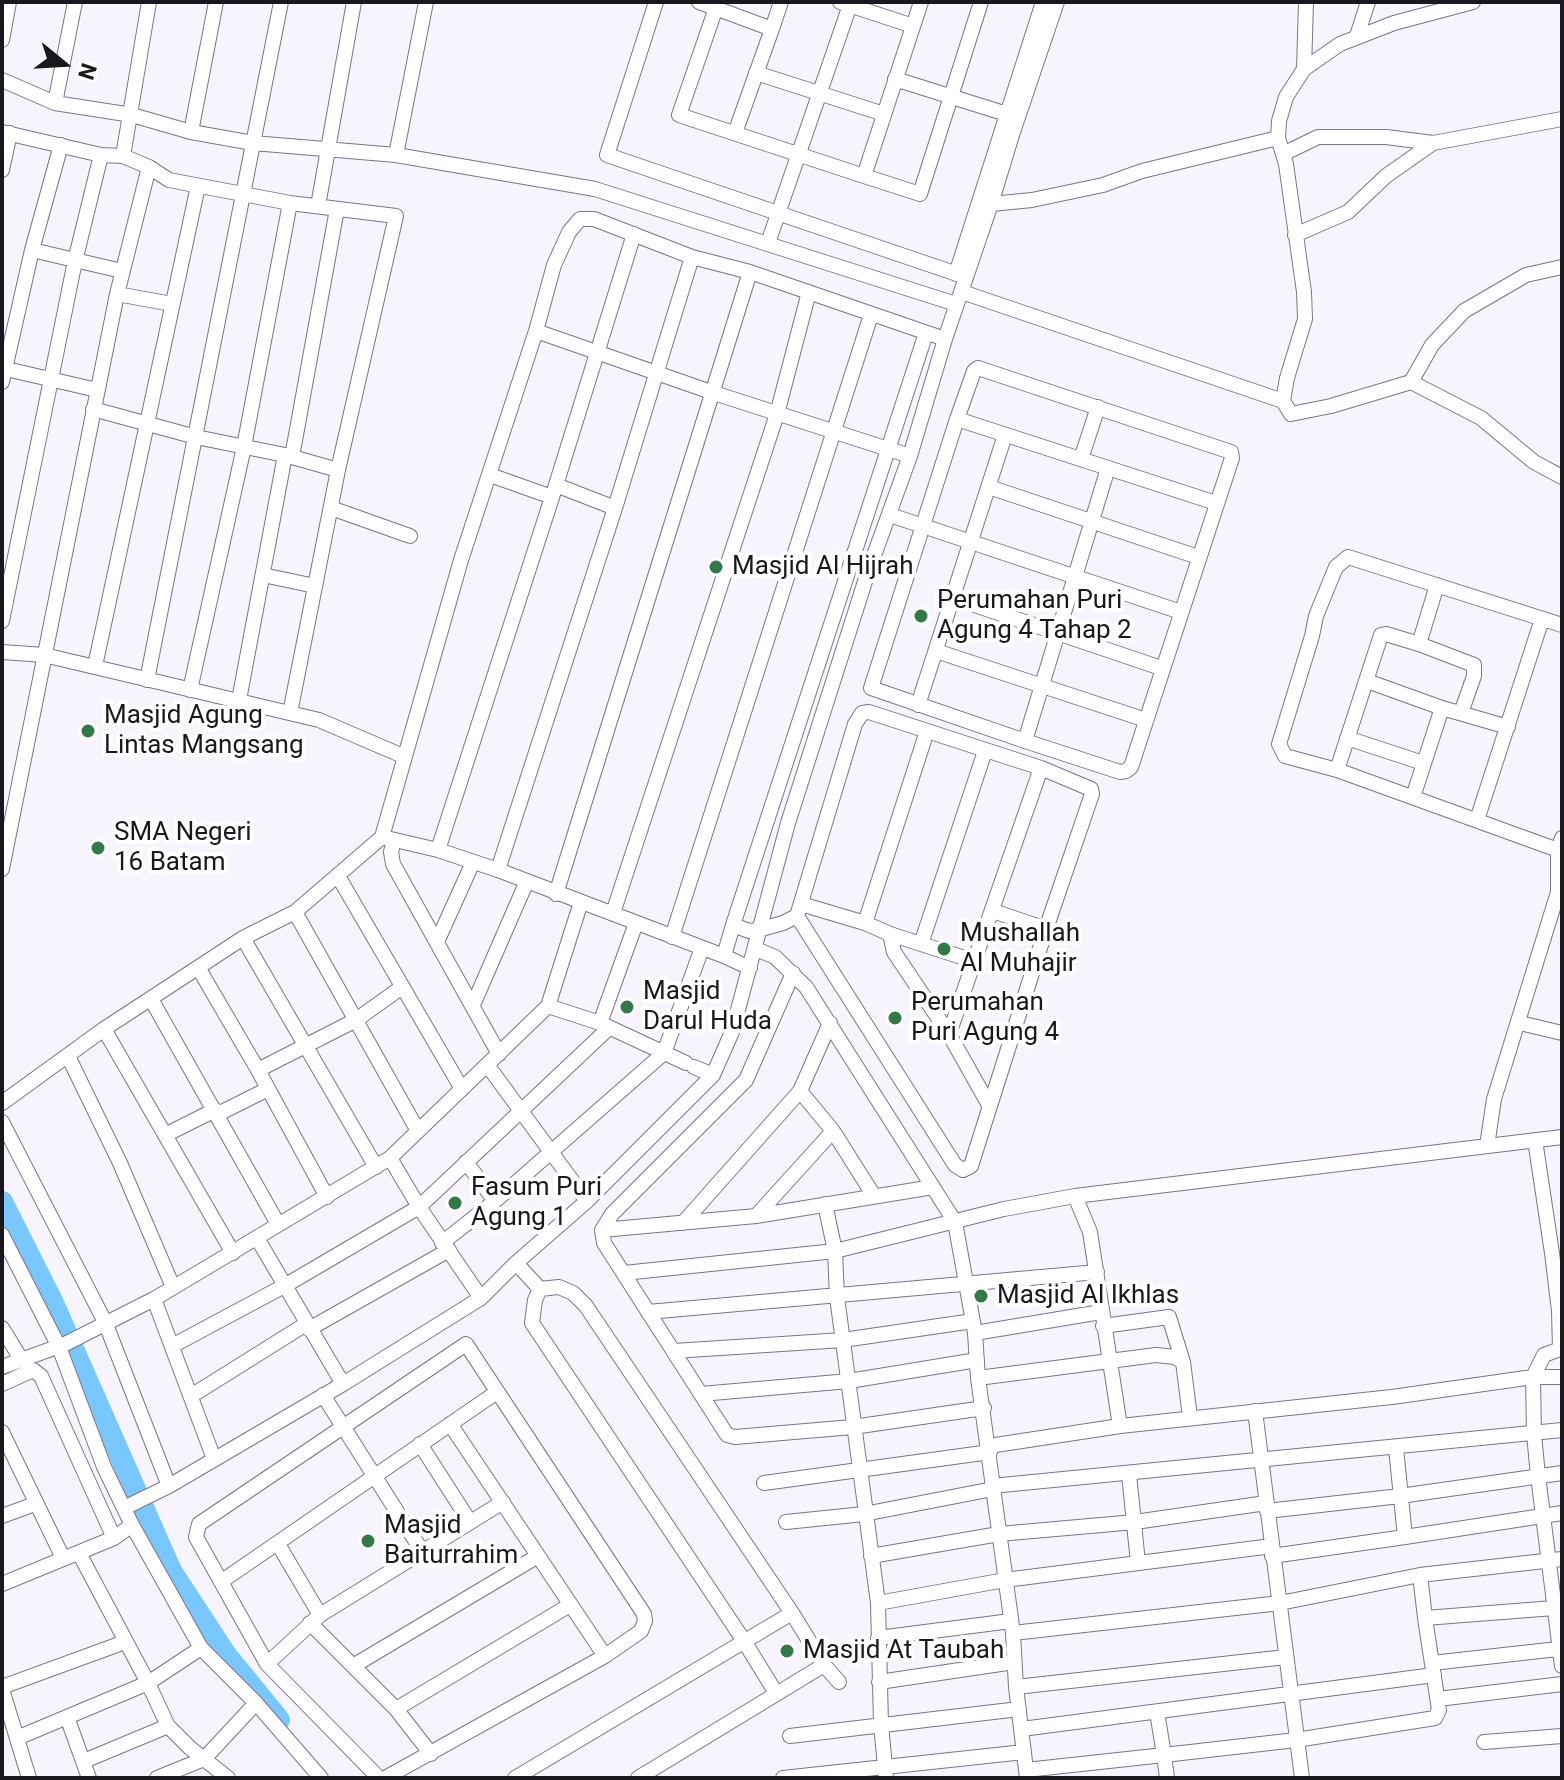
<!DOCTYPE html>
<style>
body{margin:0}
#map{position:relative;width:1564px;height:1780px;overflow:hidden;background:#f7f4fe;font-family:Roboto,sans-serif}
canvas{display:block}
.frame{position:absolute;inset:0;border:4px solid #1a171f;pointer-events:none}
.north{position:absolute;left:24px;top:24px;width:80px;height:80px;-webkit-text-stroke:6px #fff;paint-order:stroke;rotate:108deg;font-size:22px;font-weight:700;line-height:32px;text-align:center;color:#1a171f}
.north::after{content:'';display:block;margin:auto;width:28px;height:36px;background:#1a171f;clip-path:polygon(50% 0,100% 100%,50% 72%,0 100%)}
</style>
<div id="map">
<canvas width="1564" height="1780"></canvas>
<div class="frame"></div>
<div class="north">N</div>
</div>
<script>
const c = document.querySelector('canvas').getContext('2d');
c.lineJoin = 'round';
function poly(rows) {
  const path = new Path2D();
  for (const r of rows) {
    path.moveTo(r[0], r[1]);
    for (let i = 2; i < r.length; i += 2) path.lineTo(r[i], r[i + 1]);
  }
  return path;
}
function trace(path, color, width, dash) {
  c.strokeStyle = color;
  c.lineWidth = width;
  c.lineCap = dash ? 'butt' : 'round';
  c.setLineDash(dash || []);
  c.stroke(path);
}
function write(font, color, halo, rows, align = 'center') {
  c.font = font + ' Roboto,sans-serif';
  c.lineWidth = 8;
  c.setLineDash([]);
  c.textBaseline = 'middle';
  c.strokeStyle = halo;
  c.fillStyle = color;
  for (const [text, x, y, turn = 0] of rows) {
    c.save();
    c.translate(x, y);
    c.rotate((+turn || 0) * Math.PI / 180);
    c.textAlign = isNaN(turn) ? turn : align;
    if (halo) c.strokeText(text, 0, 0);
    c.fillText(text, 0, 0);
    c.restore();
  }
}
const river = poly([
 [2,1202,52,1301,171,1571,226,1655,279,1720]
]);
const street = poly([
 [426,2,396,155,595,189,956,304],
 [656,2,607,155,966,277],
 [699,2,772,29,735,133],
 [718,2,679,115,864,176,921,2],
 [840,2,913,26],
 [1473,2,1394,23,1340,44,1304,69,1286,97,1279,121,1278,138,1286,164,1304,292,1305,319,1287,378,1283,401,1291,414,1331,406,1411,382,1481,418,1534,462,1562,477],
 [772,29,781,2],
 [1357,36,1368,2],
 [2,40,9,2],
 [1304,69,1306,2],
 [756,73,884,114],
 [895,79,1013,116],
 [2,80,55,103,132,115,191,132,253,143,396,155],
 [55,103,75,2],
 [2,132,101,155,123,156,149,167,169,180,290,203,396,216,338,470,290,713],
 [191,132,216,2],
 [1283,154,1318,137,1386,137,1433,143],
 [123,156,149,2],
 [2,170,10,133],
 [864,176,920,194,981,2],
 [991,204,1013,132,1057,2],
 [318,206,354,2],
 [1295,235,1348,212,1386,176,1433,143,1562,119],
 [768,243,851,2],
 [32,250,122,271],
 [956,274,1043,2],
 [962,292,1283,401],
 [117,294,172,304],
 [536,331,554,265,569,232,580,219,594,219,692,257],
 [2,368,97,390],
 [978,368,1231,452,1232,458,1131,767,1126,771,1120,772,1025,741,871,688,957,419,974,371,978,368],
 [2,382,32,250,61,145],
 [1411,382,1432,345,1464,311,1526,275,1562,267],
 [93,409,196,437,285,455,338,470],
 [957,419,1216,503],
 [910,456,945,339,991,204,1032,200,1103,185,1142,171,1278,138],
 [292,457,337,209],
 [1081,459,1098,407],
 [490,475,552,497],
 [556,485,615,508],
 [989,487,1198,557],
 [331,508,410,536],
 [890,515,1181,612],
 [263,575,315,586],
 [954,598,1161,668],
 [2,621,75,261,101,155],
 [1419,644,1437,585],
 [936,651,1146,720],
 [2,652,44,655,319,720,403,756],
 [95,666,198,186],
 [147,680,281,2],
 [1367,681,1442,708,1508,727],
 [190,690,244,447,290,203],
 [239,700,285,455],
 [918,705,1005,435],
 [1347,738,1423,763],
 [1025,741,1108,468],
 [1337,770,1381,635,1386,634,1419,644,1474,665,1474,676,1461,713],
 [1413,797,1442,708],
 [1477,820,1542,619],
 [382,837,438,850,498,870,724,956,750,968],
 [394,840,391,852,393,864,499,1054],
 [438,850,556,485,634,234],
 [1558,850,1337,770,1285,756,1279,744,1312,636,1316,616,1336,567,1348,557,1562,625],
 [2,869,117,294,149,167],
 [498,870,615,508,692,257,750,272,945,339],
 [338,876,462,1089],
 [556,894,750,272],
 [801,904,865,923,890,934,974,961],
 [993,911,1046,929],
 [295,912,418,1131],
 [613,913,777,414,809,292],
 [797,916,955,1165,963,1170,971,1166,1046,929,1092,794,1091,789,1041,768,869,712,862,713,855,724,797,916,783,923,758,930,749,931,733,925,926,333],
 [865,923,927,731],
 [890,934,894,952,949,1034,989,1105],
 [672,937,871,315],
 [243,938,376,1167],
 [437,942,473,862],
 [921,944,985,751],
 [756,949,775,957,806,987,955,1222,975,1333,978,1378,1013,1633,1016,1687,1027,1778],
 [724,956,733,925],
 [199,969,258,1070,327,1197],
 [793,973,746,1080,612,1214,602,1230,604,1243,727,1435,735,1437,853,1427,984,1408],
 [151,999,278,1224],
 [473,1005,527,881],
 [548,1006,600,1023,686,1063],
 [600,1023,636,923],
 [1520,1023,1562,1033],
 [104,1029,233,1253],
 [949,1034,1041,768],
 [68,1056,120,1163,173,1287],
 [488,1066,587,1201],
 [694,1067,713,1075],
 [258,1070,356,1020,402,987],
 [800,1091,833,1131,874,1196],
 [2,1103,104,1029,243,938,295,912,382,837,461,560,536,331,714,393,910,456,868,572,788,823,732,1032,713,1075,587,1201,516,1263,481,1298,343,1384,169,1486,124,1508],
 [218,1114,268,1089],
 [2,1122,105,1322,169,1486],
 [167,1134,215,1110],
 [1535,1140,1552,1253,1559,1311,1560,1349,1562,1348],
 [1487,1146,1494,1099,1558,892,1558,850,1562,838],
 [390,1158,419,1207,481,1298],
 [466,1162,495,1201],
 [1075,1196,1090,1232,1120,1426],
 [825,1204,835,1251,837,1297,878,1603,881,1724,886,1778],
 [756,1216,833,1131],
 [683,1223,800,1091,830,1023],
 [602,1230,756,1216,933,1187],
 [2,1235,59,1347,104,1467,132,1525,201,1648,256,1703,321,1778],
 [257,1238,343,1384],
 [442,1243,495,1201,664,1053,702,948],
 [516,1263,540,1289],
 [624,1273,835,1251,1004,1209,1075,1196,1562,1137],
 [540,1289,559,1287,573,1293,586,1306,792,1613,824,1665,839,1682],
 [540,1289,535,1300,532,1323,744,1641,776,1693],
 [154,1299,214,1459],
 [648,1312,1097,1272],
 [1103,1326,1169,1317,1183,1362],
 [2,1328,21,1359],
 [309,1329,449,1250],
 [975,1333,1101,1312],
 [172,1346,286,1285,419,1207,609,1028],
 [674,1351,843,1340,973,1321],
 [2,1367,65,1344,154,1299,390,1158,548,1006,581,902],
 [1562,1377,1533,1377,1534,1434,1538,1476,1562,1666],
 [978,1378,1156,1355,1175,1357,1183,1362,1190,1417],
 [2,1384,33,1370,41,1376,114,1538],
 [701,1394,849,1381,977,1360],
 [323,1395,422,1551],
 [191,1396,306,1324],
 [1255,1411,1302,1778],
 [450,1424,605,1656],
 [2,1432,63,1558],
 [420,1444,470,1522],
 [989,1446,1120,1426,1392,1397,1533,1377,1544,1355,1560,1349],
 [1396,1448,1405,1537,1562,1513],
 [1129,1474,1138,1563],
 [764,1483,990,1452],
 [992,1486,1562,1430],
 [1267,1511,1400,1496,1562,1473],
 [2,1516,35,1504],
 [786,1522,864,1514,993,1489],
 [278,1544,320,1615],
 [79,1553,148,1683,168,1726,190,1748,228,1778],
 [871,1556,999,1534,1135,1522,1266,1503],
 [1272,1556,1405,1537],
 [1420,1575,1425,1618,1554,1608],
 [222,1581,497,1392],
 [2,1584,114,1538,132,1525],
 [878,1603,1005,1580,1272,1546],
 [310,1623,396,1709,431,1754],
 [1013,1633,1280,1603,1420,1575,1562,1559],
 [878,1638,1011,1621],
 [1432,1663,1558,1649],
 [267,1664,320,1615,503,1502],
 [353,1666,538,1556],
 [879,1682,1014,1662],
 [2,1687,125,1642],
 [1016,1687,1286,1657],
 [2,1689,29,1778],
 [1438,1699,1562,1684],
 [396,1709,570,1605],
 [1157,1712,1164,1755,1296,1740,1435,1718,1439,1710,1425,1618],
 [67,1717,89,1778],
 [1022,1729,1434,1675],
 [790,1736,1019,1709],
 [17,1738,148,1683,201,1648],
 [1484,1742,1562,1736],
 [84,1761,168,1726],
 [1026,1770,1164,1755,1167,1778],
 [157,1778,204,1759,256,1703],
 [379,1778,267,1664,196,1537,199,1524,466,1344,644,1614,645,1621,641,1631,605,1656,385,1778],
 [515,1778,792,1613],
 [638,1778,824,1665],
 [783,1778,1024,1752]
]);
const markers = [
 [716,567,8,"#307a47"],
 [921,616,8,"#307a47"],
 [88,731,8,"#307a47"],
 [98,848,8,"#307a47"],
 [944,949,8,"#307a47"],
 [627,1007,8,"#307a47"],
 [895,1018,8,"#307a47"],
 [455,1203,8,"#307a47"],
 [981,1296,8,"#307a47"],
 [368,1541,8,"#307a47"],
 [787,1651,8,"#307a47"]
];
const poiNames = [
 ["Masjid Al Hijrah",732,567],
 ["Perumahan Puri",937,601],
 ["Agung 4 Tahap 2",937,631],
 ["Masjid Agung",104,716],
 ["Lintas Mangsang",104,746],
 ["SMA Negeri",114,833],
 ["16 Batam",114,863],
 ["Mushallah",960,934],
 ["Al Muhajir",960,964],
 ["Masjid",643,992],
 ["Darul Huda",643,1022],
 ["Perumahan",911,1003],
 ["Puri Agung 4",911,1033],
 ["Fasum Puri",471,1188],
 ["Agung 1",471,1218],
 ["Masjid Al Ikhlas",997,1296],
 ["Masjid",384,1526],
 ["Baiturrahim",384,1556],
 ["Masjid At Taubah",803,1651]
];
trace(river, '#78c7ff', 22);
trace(street, '#7b748a', 16);
trace(street, '#fff', 14);
for (const [x, y, r, color] of markers) {
  const dot = new Path2D();
  dot.arc(x, y, r, 0, 2 * Math.PI);
  c.fillStyle = color;
  c.fill(dot);
  trace(dot, '#fff', 3);
}
write('26px', '#1a171f', '#fff', poiNames, 'left');
</script>
